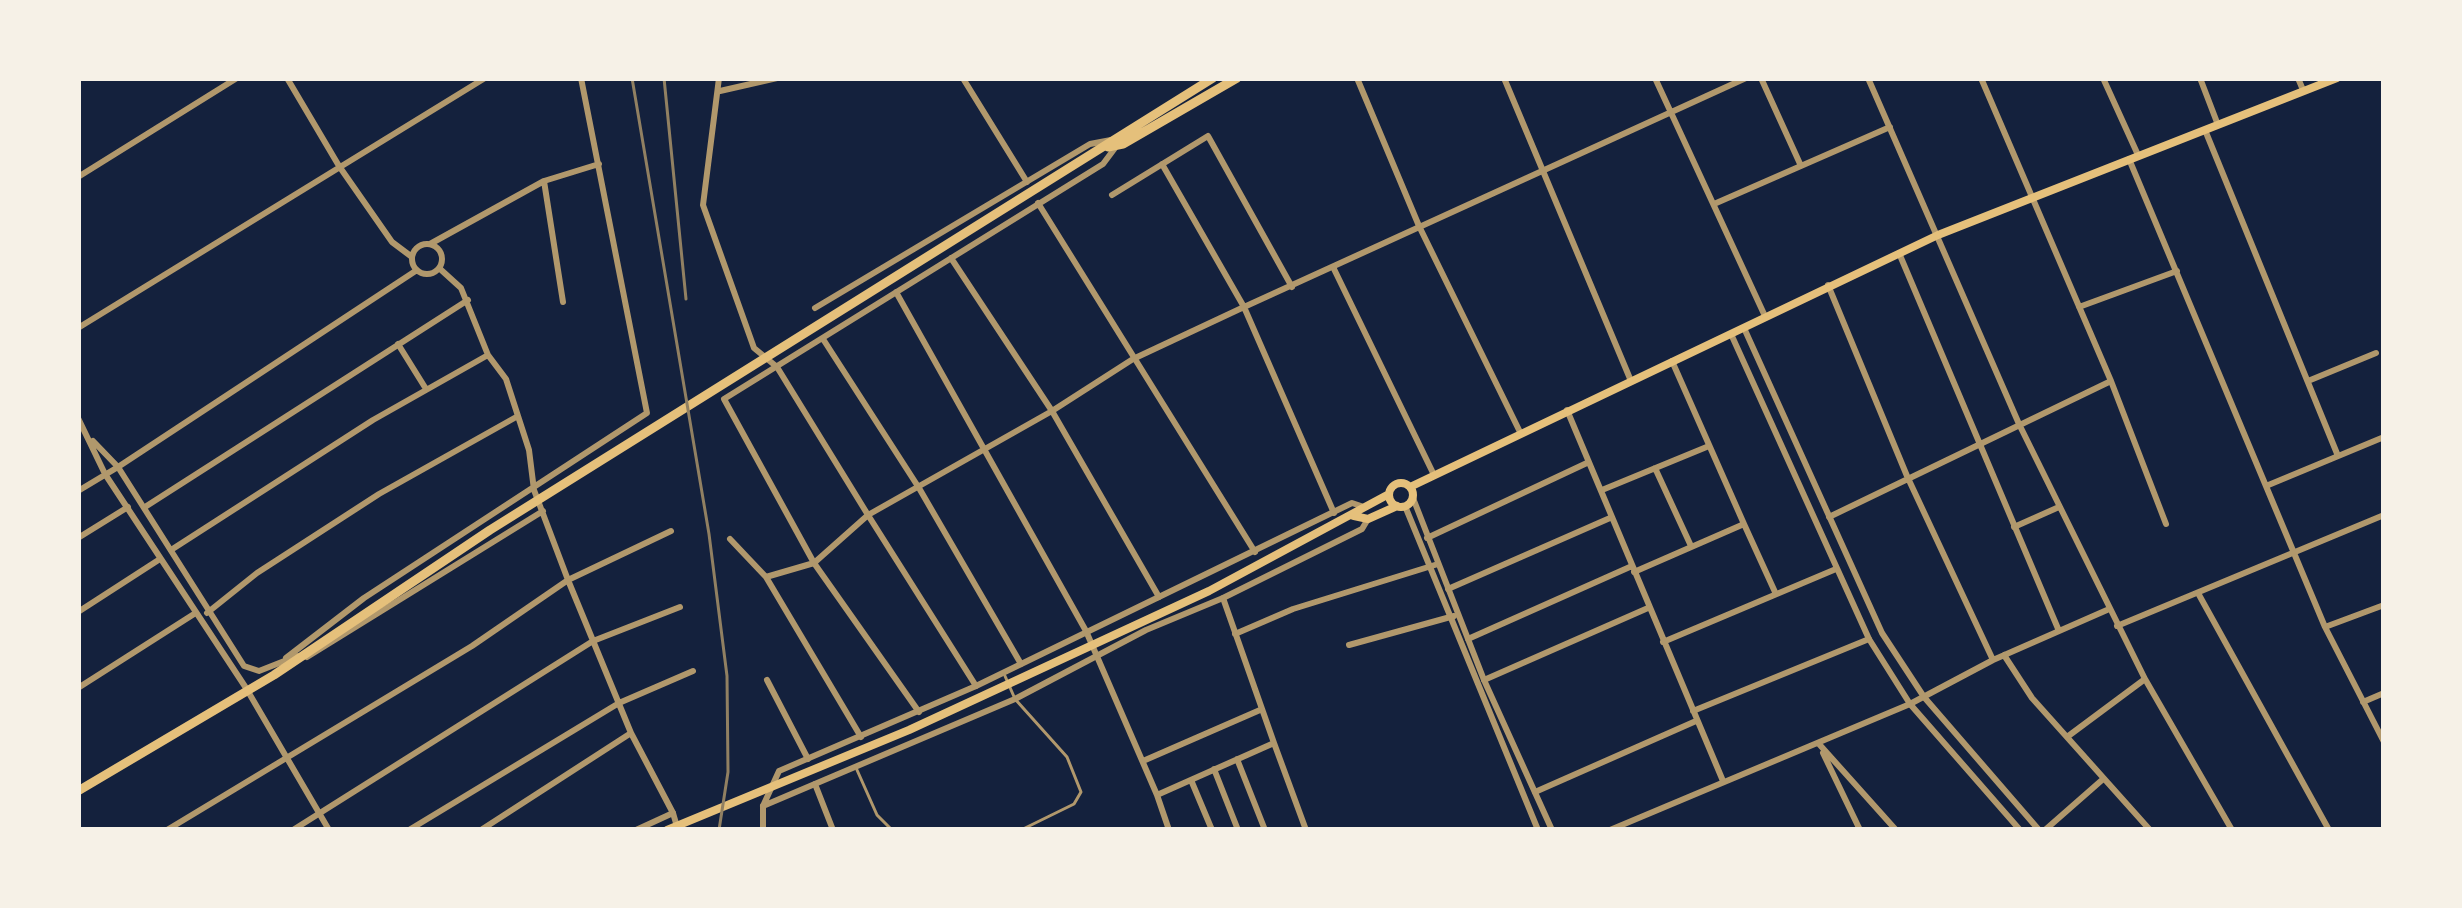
<!DOCTYPE html>
<style>
body{margin:0}
#map{position:relative;width:2462px;height:908px;overflow:hidden;background:#14213d;font-family:Karla,sans-serif}
canvas{display:block}
.frame{position:absolute;inset:0;border:81px solid #f6f1e7;pointer-events:none}
</style>
<div id="map">
<canvas width="2462" height="908"></canvas>
<div class="frame"></div>
</div>
<script>
const c = document.querySelector('canvas').getContext('2d');
c.lineJoin = 'round';
function poly(rows) {
  const path = new Path2D();
  for (const r of rows) {
    if (r.length === 3) {
      path.moveTo(r[0] + r[2], r[1]);
      path.arc(r[0], r[1], r[2], 0, 2 * Math.PI);
      continue;
    }
    path.moveTo(r[0], r[1]);
    for (let i = 2; i < r.length; i += 2) path.lineTo(r[i], r[i + 1]);
  }
  return path;
}
function trace(path, color, width, dash) {
  c.strokeStyle = color;
  c.lineWidth = width;
  c.lineCap = dash ? 'butt' : 'round';
  c.setLineDash(dash || []);
  c.stroke(path);
}
const service = poly([
 [1005,676,1015,699,1067,757,1081,792,1074,804,1021,830],
 [857,770,877,815,892,830]
]);
const minor = poly([
 [287,78,339,166,392,242,412,257],
 [719,78,703,205,754,348,777,367,868,515,1052,411,1133,359,1244,307,1162,164],
 [1655,78,1764,314],
 [1761,78,1801,166],
 [1868,78,2019,424,2145,679,2067,737],
 [1981,78,2111,381],
 [2103,78,2138,155],
 [2200,78,2218,125],
 [2298,78,2303,90],
 [964,80,1027,182],
 [720,91,777,78],
 [2205,130,2338,456],
 [2129,159,2325,627,2384,742],
 [78,177,237,78],
 [544,181,563,302],
 [1112,195,1208,136,1292,287],
 [1038,203,1255,552],
 [1714,204,1890,127],
 [430,244,544,181,599,164],
 [427,259,15],
 [1899,253,2059,631],
 [951,258,1052,411,1159,597],
 [439,268,461,288,488,355,506,379,529,450,534,490,568,580,631,733,673,813],
 [1334,269,1434,475],
 [1828,285,1907,476,1993,660],
 [896,292,1086,631,1157,795,1274,743,1223,598],
 [2079,307,2177,271],
 [815,308,1090,144,1111,140],
 [78,328,485,78],
 [823,339,919,488,1021,664],
 [398,344,426,389],
 [2308,381,2376,353],
 [1567,410,1723,781],
 [118,467,417,270],
 [1655,468,1691,546],
 [2266,486,2384,437],
 [1602,490,1709,446],
 [145,507,468,300],
 [1334,513,1244,307,1746,78],
 [1829,517,2111,381,2166,524],
 [1744,524,1775,592],
 [2014,527,2059,507],
 [78,538,128,507],
 [1427,538,1589,462],
 [730,539,766,577,861,737],
 [171,550,373,420,488,355],
 [1634,572,1744,524,1672,361],
 [766,577,814,563,868,515,976,686],
 [1448,589,1610,518],
 [2198,593,2329,830],
 [78,612,160,559],
 [207,613,257,573,379,494,518,416],
 [2117,626,2384,515],
 [2325,627,2384,605],
 [1235,634,1293,609,1438,564],
 [1468,639,1632,566],
 [1663,642,1836,569],
 [1349,645,1454,616],
 [2004,655,2032,698,2150,830],
 [307,657,543,511],
 [286,658,364,598,647,413,581,78],
 [2145,679,2232,830],
 [767,680,808,759],
 [1484,680,1648,608],
 [78,688,194,614],
 [2363,702,2384,693],
 [1693,711,1869,639],
 [919,712,814,563,724,399,1103,164,1115,148],
 [1274,743,1306,830],
 [1819,744,1896,830],
 [1823,753,1860,830],
 [1237,759,1265,830],
 [1143,761,1260,710],
 [1214,769,1238,830],
 [1191,780,1212,830],
 [815,784,833,830],
 [1535,792,1696,721],
 [1157,795,1169,830],
 [763,806,763,830],
 [167,830,472,646,568,580,671,531],
 [293,830,593,641,680,607],
 [409,830,619,703,693,671],
 [481,830,631,733],
 [1610,830,1910,704,1993,660,2107,610],
 [2045,830,2102,780]
]);
const tertiary = poly([
 [1357,78,1419,226,1520,432],
 [1504,78,1631,381],
 [1744,328,1882,633,1924,697,2039,830],
 [1731,334,1869,639,1910,704,2020,830],
 [78,418,105,474,246,688,329,830],
 [93,441,118,467,244,666,259,671,297,656],
 [78,491,118,467],
 [1413,498,1484,680,1552,830],
 [1405,506,1538,830],
 [763,806,779,771,976,686,1352,503,1361,506],
 [763,806,1015,699,1146,630,1223,598,1362,529,1368,519],
 [636,830,673,813,678,830]
]);
const secondary = poly([
 [1401,495,12],
 [1410,487,1938,235,2337,78],
 [1354,516,1368,519,1397,506],
 [667,830,909,730,1209,591,1389,494]
]);
const trunk = poly([
 [1108,147,1123,144,1237,78],
 [78,791,274,675,490,530,1213,78]
]);
const rail = poly([
 [632,78,709,534,727,676,728,772,719,830],
 [664,78,686,299]
]);
trace(service, '#b1986c', 3);
trace(minor, '#b1986c', 6);
trace(tertiary, '#b1986c', 6);
trace(secondary, '#e5c07b', 8);
trace(trunk, '#e5c07b', 9);
trace(rail, '#918062', 3);
</script>
